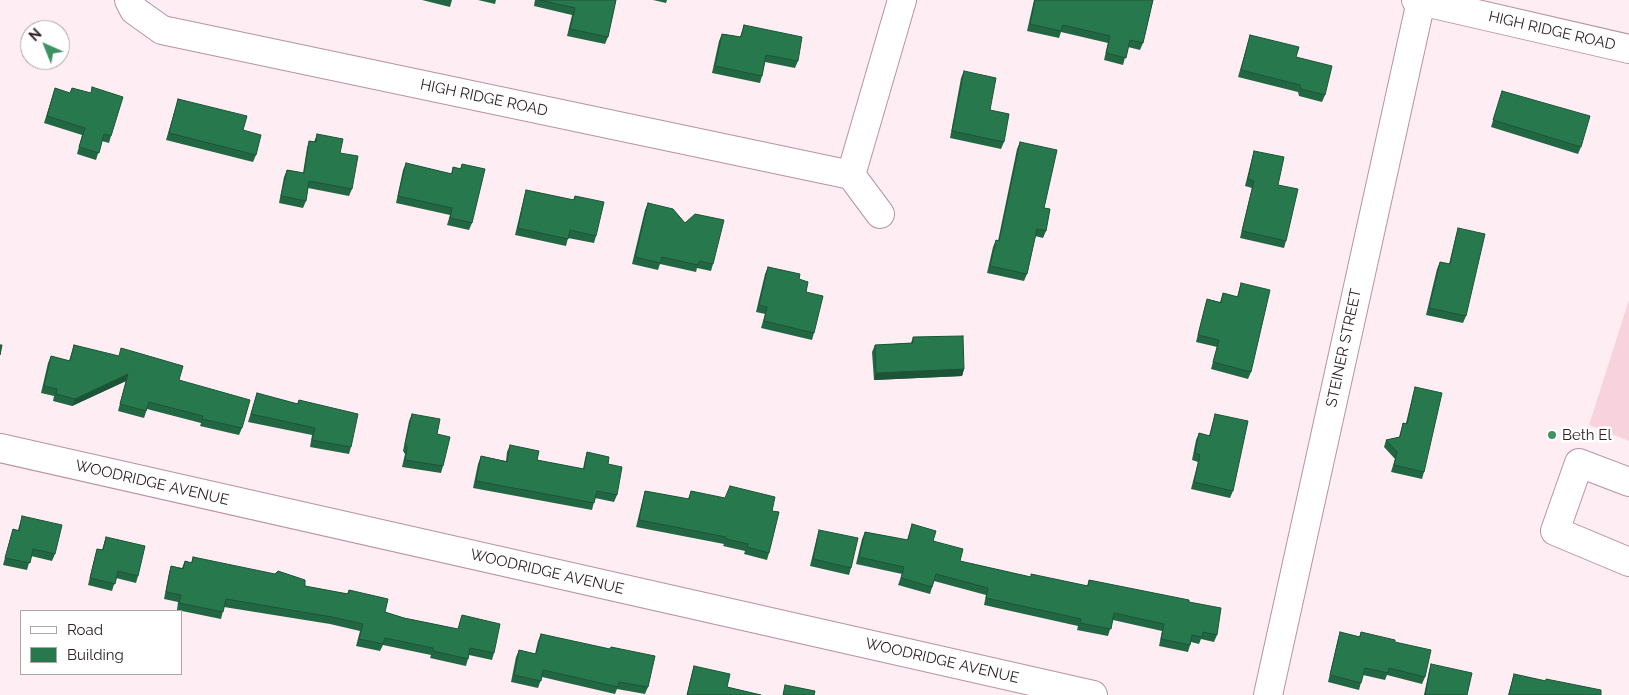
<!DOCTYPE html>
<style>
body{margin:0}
#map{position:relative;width:1629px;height:695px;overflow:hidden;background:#feedf2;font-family:Raleway,sans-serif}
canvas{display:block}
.legend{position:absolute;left:20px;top:610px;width:162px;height:65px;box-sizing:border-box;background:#fff;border:1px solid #aca6a7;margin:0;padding:6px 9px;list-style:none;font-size:15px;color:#2f2024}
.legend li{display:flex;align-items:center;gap:10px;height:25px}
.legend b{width:25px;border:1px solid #aca6a7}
.north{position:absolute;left:20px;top:20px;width:50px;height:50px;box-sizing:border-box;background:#fff;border:1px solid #aca6a7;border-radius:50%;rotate:316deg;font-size:14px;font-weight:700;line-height:20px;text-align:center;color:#2f2024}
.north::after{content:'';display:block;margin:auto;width:18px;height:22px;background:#3e9264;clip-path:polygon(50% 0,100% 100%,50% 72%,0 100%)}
</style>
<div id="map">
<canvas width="1629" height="695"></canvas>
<ul class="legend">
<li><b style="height:6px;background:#fff"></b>Road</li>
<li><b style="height:14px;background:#28784e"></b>Building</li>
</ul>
<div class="north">N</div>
</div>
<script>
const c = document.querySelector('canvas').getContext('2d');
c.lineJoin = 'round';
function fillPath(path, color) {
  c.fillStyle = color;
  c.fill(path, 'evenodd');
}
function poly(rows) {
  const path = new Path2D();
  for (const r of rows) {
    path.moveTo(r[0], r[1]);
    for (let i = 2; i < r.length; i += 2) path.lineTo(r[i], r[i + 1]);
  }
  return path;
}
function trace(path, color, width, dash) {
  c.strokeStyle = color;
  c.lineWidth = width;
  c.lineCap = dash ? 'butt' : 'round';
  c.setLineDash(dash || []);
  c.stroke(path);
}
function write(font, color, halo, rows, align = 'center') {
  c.font = font + ' Raleway,sans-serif';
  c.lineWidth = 5;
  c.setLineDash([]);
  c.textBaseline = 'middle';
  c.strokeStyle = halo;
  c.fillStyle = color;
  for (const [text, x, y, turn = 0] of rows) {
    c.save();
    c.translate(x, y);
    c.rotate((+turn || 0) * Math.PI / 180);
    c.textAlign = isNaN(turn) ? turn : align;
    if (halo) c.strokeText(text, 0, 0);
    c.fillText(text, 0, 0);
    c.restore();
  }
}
const green = poly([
 [1629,300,1629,441,1589,425]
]);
const minor = poly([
 [129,0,134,10,162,30,851,175,880,214],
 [1416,0,1629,49],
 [851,175,902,0],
 [0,448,1093,695],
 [1629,482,1579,463,1555,531,1629,562],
 [1268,695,1421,1]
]);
const wall = poly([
 [422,0,452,0,450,7],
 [478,0,496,0,495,4],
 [535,0,616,0,608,37,605,44,567,36,572,15,534,6],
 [653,0,667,0,666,3],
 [1034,0,1153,0,1143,43,1140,50,1128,47,1123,65,1104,60,1108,43,1061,32,1059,38,1027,31],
 [744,25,798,61,795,68,765,62,762,76,760,83,712,73,719,41,722,34,740,37],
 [1250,35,1296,57,1325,95,1322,102,1299,96,1298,92,1238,77],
 [964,71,990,110,1004,142,1001,149,950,138,961,78],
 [55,88,111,136,109,143,102,141,96,160,77,154,82,135,44,123],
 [1502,91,1581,147,1578,154,1491,127],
 [178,99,243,130,256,155,253,162,166,140],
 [317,134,340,153,352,189,349,196,308,188,306,201,303,208,279,203,284,177,287,170,303,173,307,148,309,141,314,142],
 [1020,142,1044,208,1046,231,1043,238,1035,236,1027,274,1024,281,987,273,993,247,996,240,998,241,1017,149],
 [1254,151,1278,185,1286,241,1284,248,1240,238,1252,188,1245,186,1252,158],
 [406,163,451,174,453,167,460,169,462,164,472,223,469,230,447,225,450,215,396,203,403,170],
 [526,190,573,200,575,196,596,236,594,243,568,238,566,246,515,235,524,197],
 [648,203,713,264,711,271,697,268,696,272,660,264,658,270,632,264,645,210],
 [1458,228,1466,316,1463,323,1426,315,1437,269,1440,262,1449,264,1456,235],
 [768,267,799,279,806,292,814,333,812,340,761,328,765,314,756,312,765,274],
 [1241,283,1251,372,1248,379,1211,369,1217,347,1196,342,1205,306,1207,299,1220,302,1223,293,1237,297],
 [913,337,964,369,962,376,874,380,872,352,875,345,911,343],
 [74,345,179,380,242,428,239,435,200,426,201,423,147,409,144,418,118,411,126,381,72,406,53,401,54,396,41,393,48,363,51,356,69,361],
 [1415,387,1424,472,1422,479,1391,472,1395,459,1384,447,1386,440,1399,437,1403,423,1406,423,1413,394],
 [257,393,297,404,299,400,351,447,349,454,310,447,312,435,248,422],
 [412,414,437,434,443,466,441,473,402,467,405,454,403,451,409,421],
 [1215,414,1233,491,1230,498,1191,489,1198,462,1192,460,1196,440,1199,433,1209,436],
 [510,445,537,460,583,469,585,459,587,452,608,464,617,495,614,502,595,498,592,510,473,488,478,464,481,456,506,461,507,452],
 [645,491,688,499,691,491,772,511,769,553,767,560,744,554,745,551,723,546,724,544,636,527,643,498],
 [22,516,55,554,52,561,31,556,27,570,3,565,13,529,18,530],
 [912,524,960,561,1030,577,1087,586,1089,580,1189,602,1217,635,1214,642,1201,639,1199,644,1191,642,1188,652,1159,646,1162,631,1113,620,1108,636,1077,630,1078,626,984,605,986,595,934,581,930,594,898,585,902,574,856,564,862,539,865,532,907,540],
 [819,530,851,568,849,575,810,566,817,537],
 [106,537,138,576,136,583,116,578,112,591,88,585,95,556,97,549,102,550],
 [193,557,305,586,347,594,349,590,385,612,404,618,458,629,462,615,494,653,492,660,469,655,466,666,430,658,431,655,383,645,380,651,356,646,360,631,330,624,224,607,221,619,177,610,178,602,164,599,169,573,171,566,182,568,185,561,191,563],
 [1340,632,1359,637,1361,632,1395,642,1425,677,1422,684,1387,675,1385,680,1363,675,1359,690,1328,682,1338,639],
 [541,634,648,687,645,694,617,689,615,694,542,677,538,688,511,682,516,657,519,650,535,654,538,641],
 [1431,664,1467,695,1424,695,1429,671],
 [694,666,727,687,761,695,687,695,692,673],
 [1514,674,1601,695,1508,695]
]);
const shadedWall = poly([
 [964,369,962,376,874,380,876,373],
 [128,374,126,381,72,406,75,399]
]);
const building = poly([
 [540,0,616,0,608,37,570,29,575,8,540,0],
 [1035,0,1153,0,1143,43,1130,40,1126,58,1106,53,1110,36,1063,25,1061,31,1030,24,1035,0],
 [744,25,802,37,798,61,766,55,762,76,715,66,722,34,741,37,744,25],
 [1250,35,1299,47,1296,57,1332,66,1325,95,1301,89,1300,85,1241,70,1250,35],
 [964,71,996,78,990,110,1009,114,1004,142,952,131,964,71],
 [92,87,123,97,111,136,104,134,99,153,79,147,85,128,47,116,55,88,70,93,72,88,91,93,92,87],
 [1502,91,1590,116,1581,147,1493,120,1502,91],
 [178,99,247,116,243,130,261,135,256,155,169,133,178,99],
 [317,134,343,139,340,153,358,156,352,189,309,181,306,201,281,196,287,170,304,173,309,141,316,142,317,134],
 [1020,142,1057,150,1044,208,1050,209,1046,231,1037,229,1027,274,990,266,996,240,999,241,1020,142],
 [1254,151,1284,157,1278,185,1298,189,1286,241,1242,231,1254,181,1248,179,1254,151],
 [406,163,452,174,453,167,461,169,462,164,485,169,472,223,450,218,452,208,398,196,406,163],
 [526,190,574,200,575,196,604,202,596,236,570,230,568,239,518,228,526,190],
 [648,203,673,209,685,223,695,214,724,220,713,264,699,261,698,265,662,257,660,263,635,257,648,203],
 [1458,228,1485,234,1466,316,1429,308,1440,262,1450,264,1458,228],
 [768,267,800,274,799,279,808,282,806,292,823,296,814,333,764,321,767,307,759,305,768,267],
 [1241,283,1270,290,1251,372,1213,362,1219,340,1198,335,1207,299,1221,303,1223,293,1238,297,1241,283],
 [963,336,964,369,876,373,875,345,913,343,913,337,963,336],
 [0,345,2,345,0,355,0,345],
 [74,345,119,356,121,348,183,366,179,380,250,400,242,428,202,419,203,416,149,402,146,411,120,404,128,374,75,399,56,394,57,389,44,386,51,356,70,361,74,345],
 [1415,387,1442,393,1424,472,1394,465,1397,452,1386,440,1400,437,1403,423,1407,424,1415,387],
 [257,393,298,404,299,400,358,414,351,447,312,440,315,428,251,414,257,393],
 [412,414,440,419,437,434,450,437,443,466,405,460,407,447,405,444,412,414],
 [1215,414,1248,421,1233,491,1194,482,1200,455,1195,453,1199,433,1210,436,1215,414],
 [510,445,539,451,537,460,584,469,587,452,609,457,608,464,622,467,617,495,597,491,594,503,476,481,481,456,507,462,510,445],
 [730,486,775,497,772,511,779,512,769,553,747,547,748,544,726,539,726,537,639,520,645,491,689,499,691,491,725,498,730,486],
 [22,516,62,525,55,554,33,549,30,563,5,558,13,529,19,531,22,516],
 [912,524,936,531,933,541,963,549,960,561,1031,577,1031,574,1088,586,1089,580,1189,600,1189,602,1221,608,1217,635,1203,632,1202,637,1192,635,1190,645,1161,639,1164,624,1114,613,1111,629,1080,623,1081,619,986,598,988,588,936,574,932,587,901,578,904,567,859,557,865,532,908,540,912,524],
 [819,530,858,538,851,568,813,559,819,530],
 [106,537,145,546,138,576,118,571,115,584,90,578,97,549,103,550,106,537],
 [193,557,275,574,278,571,305,580,305,586,348,594,349,590,388,599,385,612,404,618,458,629,462,615,500,624,494,653,470,648,468,659,433,651,433,648,385,638,383,644,359,639,363,624,332,617,226,599,223,612,179,603,181,595,166,592,171,566,183,569,185,561,192,563,193,557],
 [1340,632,1360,637,1361,632,1395,640,1395,642,1431,650,1425,677,1389,668,1388,673,1365,668,1361,683,1330,675,1340,632],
 [541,634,610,649,611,647,655,656,648,687,619,682,618,687,543,670,541,681,514,675,519,650,536,654,541,634],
 [1431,664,1472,673,1467,695,1425,695,1431,664],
 [694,666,730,674,727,687,761,695,687,695,694,666],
 [1514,674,1546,681,1546,679,1601,690,1601,695,1509,695,1514,674],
 [785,685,815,691,814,695,783,695,785,685]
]);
const markers = [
 [1552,435,5,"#3e9264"]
];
const streetNames = [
 ["HIGH RIDGE ROAD",1552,31,13],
 ["HIGH RIDGE ROAD",484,98,12],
 ["STEINER STREET",1344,348,-78],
 ["WOODRIDGE AVENUE",152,483,13],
 ["WOODRIDGE AVENUE",547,572,13],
 ["WOODRIDGE AVENUE",942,661,13]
];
const poiNames = [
 ["Beth El",1562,435]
];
fillPath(green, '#f8d3de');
trace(minor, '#b9939e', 30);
trace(minor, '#fff', 28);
fillPath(wall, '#226743');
fillPath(shadedWall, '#1c5437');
fillPath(building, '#28784e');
trace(building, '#1c5437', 1);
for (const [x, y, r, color] of markers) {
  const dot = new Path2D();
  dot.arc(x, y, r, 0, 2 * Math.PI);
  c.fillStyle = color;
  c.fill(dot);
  trace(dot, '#fff', 2);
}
write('15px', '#2f2024', '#fff', streetNames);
write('15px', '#2f2024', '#fff', poiNames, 'left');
</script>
